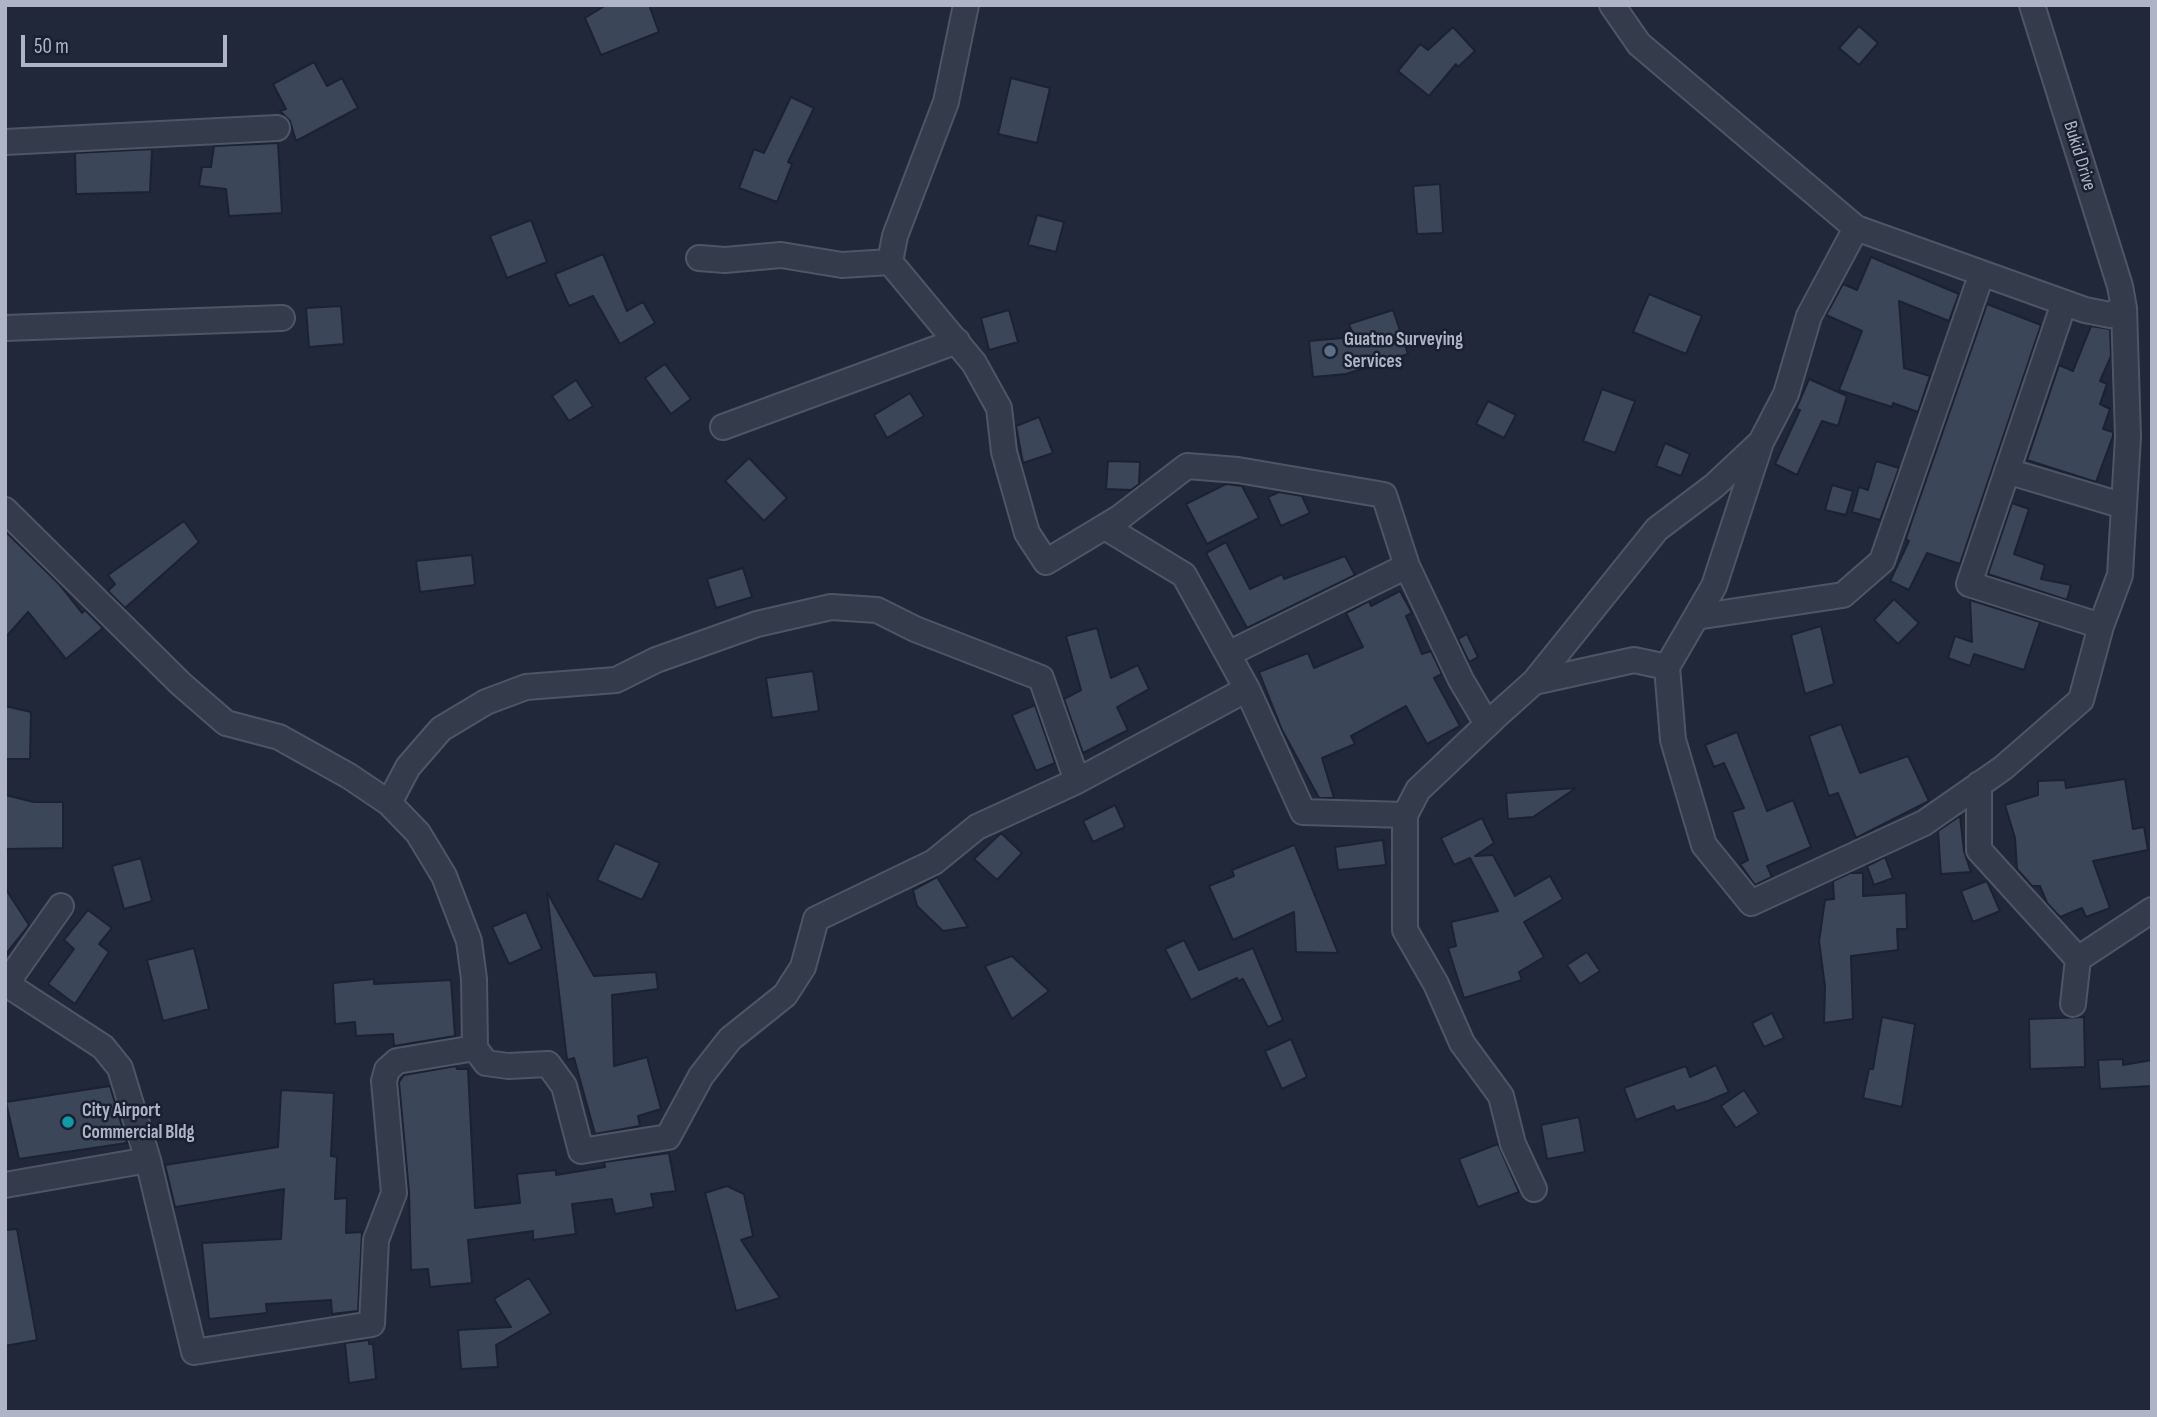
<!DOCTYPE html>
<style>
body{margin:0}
#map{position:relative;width:2157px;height:1417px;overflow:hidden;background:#20283a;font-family:"Sofia Sans Condensed",sans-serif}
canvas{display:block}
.frame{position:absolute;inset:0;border:7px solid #afb5c6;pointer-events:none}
.scale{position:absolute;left:21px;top:35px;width:206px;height:32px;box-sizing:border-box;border:4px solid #afb5c6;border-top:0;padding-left:9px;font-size:21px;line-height:24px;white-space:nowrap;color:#afb5c6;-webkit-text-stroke:5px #19202f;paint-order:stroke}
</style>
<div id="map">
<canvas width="2157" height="1417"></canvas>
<div class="frame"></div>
<div class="scale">50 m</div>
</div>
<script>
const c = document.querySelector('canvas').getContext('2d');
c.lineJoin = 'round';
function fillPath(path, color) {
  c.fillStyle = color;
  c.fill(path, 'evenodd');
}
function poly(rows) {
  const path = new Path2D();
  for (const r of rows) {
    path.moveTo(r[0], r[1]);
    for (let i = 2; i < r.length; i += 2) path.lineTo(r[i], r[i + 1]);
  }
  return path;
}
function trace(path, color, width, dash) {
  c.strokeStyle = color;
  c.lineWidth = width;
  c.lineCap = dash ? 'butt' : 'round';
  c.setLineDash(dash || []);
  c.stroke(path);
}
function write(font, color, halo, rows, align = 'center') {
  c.font = font + ' "Sofia Sans Condensed",sans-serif';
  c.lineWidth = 5;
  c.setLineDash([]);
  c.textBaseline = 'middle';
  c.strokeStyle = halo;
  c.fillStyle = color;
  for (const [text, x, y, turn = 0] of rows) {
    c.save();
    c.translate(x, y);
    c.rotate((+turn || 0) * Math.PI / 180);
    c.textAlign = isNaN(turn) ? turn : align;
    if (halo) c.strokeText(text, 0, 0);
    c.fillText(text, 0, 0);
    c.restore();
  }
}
const building = poly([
 [606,5,649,5,659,32,601,55,585,18,606,5],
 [1859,26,1878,43,1859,65,1839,48,1859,26],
 [1453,27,1475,51,1458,67,1456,64,1429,96,1398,71,1420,44,1428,50,1453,27],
 [314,62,327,86,342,78,358,108,296,141,290,121,280,111,286,109,273,84,314,62],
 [1011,78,1050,88,1037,143,998,134,1011,78],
 [791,97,814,108,788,162,792,164,777,202,739,188,754,149,764,153,791,97],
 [278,143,282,213,229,216,226,189,199,186,202,167,211,167,214,146,278,143],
 [152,149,150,192,76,194,75,153,152,149],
 [1440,184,1443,233,1417,234,1413,186,1440,184],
 [1037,215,1064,222,1056,252,1028,245,1037,215],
 [531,220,547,262,507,278,490,236,531,220],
 [603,254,627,311,643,302,655,323,620,344,593,296,569,306,555,274,603,254],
 [1871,257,1959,294,1949,321,1899,301,1904,368,1930,376,1918,412,1893,403,1892,407,1839,390,1862,331,1826,315,1843,284,1857,290,1871,257],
 [1649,294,1702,316,1686,354,1633,332,1649,294],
 [1987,304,2041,325,1960,564,1927,553,1909,590,1890,581,1909,541,1906,539,1909,529,1987,304],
 [341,306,344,344,309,347,306,308,341,306],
 [1009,310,1018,342,989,350,981,318,1009,310],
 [1393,310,1408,354,1346,374,1313,377,1309,341,1354,337,1349,324,1393,310],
 [2091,326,2110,329,2111,356,2100,381,2107,384,2100,404,2110,409,2103,429,2113,432,2113,436,2096,482,2027,460,2059,365,2073,371,2091,326],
 [665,364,691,399,671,414,645,378,665,364],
 [1809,379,1847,396,1838,426,1822,421,1797,475,1775,464,1800,410,1796,409,1809,379],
 [576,380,593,406,569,421,552,396,576,380],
 [1602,389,1635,401,1615,453,1583,441,1602,389],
 [910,393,924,416,887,438,874,415,910,393],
 [1488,401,1516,415,1504,438,1476,424,1488,401],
 [1039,417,1053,453,1023,463,1016,426,1039,417],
 [1665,443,1690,454,1681,476,1656,466,1665,443],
 [749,458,787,498,764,521,725,481,749,458],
 [1108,461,1140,462,1139,484,1131,490,1106,489,1108,461],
 [1876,461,1899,468,1880,520,1852,512,1859,487,1868,490,1876,461],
 [1226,484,1242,486,1259,518,1207,544,1186,504,1226,484],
 [1832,485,1853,491,1846,515,1825,510,1832,485],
 [1279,492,1302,496,1310,513,1281,526,1268,497,1279,492],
 [2012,503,2029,509,2014,554,2045,565,2041,579,2071,585,2067,600,1988,574,2012,503],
 [184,521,199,542,125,608,108,591,115,584,108,575,184,521],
 [5,531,59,584,82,613,85,610,103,628,66,659,28,612,5,638,5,531],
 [1226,542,1250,589,1282,574,1284,579,1345,556,1355,575,1247,628,1206,553,1226,542],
 [472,555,475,585,420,592,416,561,472,555],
 [743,568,752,597,716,608,707,579,743,568],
 [1400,591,1412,613,1406,616,1422,654,1431,651,1442,674,1434,678,1460,726,1427,744,1406,706,1351,736,1355,744,1322,758,1334,798,1319,798,1282,730,1259,672,1308,653,1314,668,1363,647,1346,613,1369,601,1371,606,1400,591],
 [1894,599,1919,623,1898,644,1874,620,1894,599],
 [1970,600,2040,622,2024,670,1974,654,1970,666,1948,658,1955,636,1972,642,1970,600],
 [1821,626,1834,684,1805,694,1791,635,1821,626],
 [1097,628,1111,678,1138,665,1149,689,1117,707,1128,730,1083,753,1064,699,1081,690,1066,636,1097,628],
 [1467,634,1478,657,1469,662,1458,639,1467,634],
 [813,671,819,711,772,718,766,678,813,671],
 [1035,705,1055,763,1036,771,1012,715,1035,705],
 [5,706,31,712,30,759,5,759,5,706],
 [1841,724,1860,773,1908,756,1929,801,1856,838,1838,793,1829,796,1809,736,1841,724],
 [1737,732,1767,811,1793,800,1811,847,1767,866,1772,877,1755,885,1740,864,1748,860,1732,812,1744,808,1724,763,1714,767,1705,745,1737,732],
 [2125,779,2133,829,2144,827,2148,850,2093,861,2110,908,2086,917,2082,908,2060,917,2047,903,2040,886,2032,886,2017,869,2015,838,2005,805,2038,795,2038,781,2065,780,2066,788,2125,779],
 [1576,788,1533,817,1508,819,1506,793,1576,788],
 [5,795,34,802,63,802,63,848,5,849,5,795],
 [1115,805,1125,827,1093,842,1083,821,1115,805],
 [1960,816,1964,851,1971,872,1941,874,1938,831,1960,816],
 [1482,818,1494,843,1475,856,1493,855,1515,896,1550,876,1563,899,1524,922,1544,957,1519,972,1522,980,1464,998,1448,948,1456,946,1451,922,1498,911,1470,858,1454,865,1441,838,1482,818],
 [1001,833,1022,853,997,880,974,859,1001,833],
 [1383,840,1386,865,1338,870,1335,847,1383,840],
 [615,843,660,863,642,900,597,880,615,843],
 [1294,845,1295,846,1338,953,1296,952,1294,912,1233,940,1209,886,1234,876,1232,870,1294,845],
 [1885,857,1893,878,1874,885,1867,866,1885,857],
 [141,858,152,901,124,909,112,866,141,858],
 [1850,873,1863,873,1863,896,1906,893,1907,929,1897,929,1898,950,1851,956,1853,1019,1824,1023,1825,987,1819,941,1825,900,1834,899,1833,881,1850,873],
 [937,877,968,927,943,931,917,906,913,890,937,877],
 [1987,881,2000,911,1973,922,1961,891,1987,881],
 [5,888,29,925,5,955,5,888],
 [547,892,594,976,656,972,658,989,612,995,614,1066,647,1057,661,1109,638,1116,640,1126,595,1134,574,1058,567,1060,547,892],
 [88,910,112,928,99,944,109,952,75,1004,48,984,74,949,64,940,88,910],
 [526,912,542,949,509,964,492,927,526,912],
 [1184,940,1199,970,1253,948,1283,1020,1268,1027,1243,979,1238,981,1237,978,1191,1000,1165,949,1184,940],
 [194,948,209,1009,163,1021,147,960,194,948],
 [1587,952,1600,971,1580,984,1567,965,1587,952],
 [1012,956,1049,991,1012,1019,985,966,1012,956],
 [374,979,374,984,451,980,455,1036,394,1046,393,1034,356,1036,355,1022,335,1024,333,983,374,979],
 [1772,1013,1784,1038,1764,1047,1752,1023,1772,1013],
 [1882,1017,1915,1024,1902,1107,1863,1098,1869,1069,1873,1069,1882,1017],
 [2084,1017,2085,1067,2030,1069,2029,1019,2084,1017],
 [1291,1039,1307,1077,1282,1089,1265,1051,1291,1039],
 [2123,1059,2123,1065,2152,1060,2152,1086,2100,1089,2098,1060,2123,1059],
 [1716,1065,1729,1092,1708,1101,1676,1111,1674,1106,1636,1120,1624,1088,1686,1066,1690,1077,1716,1065],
 [456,1066,457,1069,468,1069,475,1208,520,1203,517,1174,556,1170,556,1175,605,1167,604,1162,669,1153,676,1191,651,1194,654,1207,615,1214,612,1199,572,1204,576,1234,533,1240,533,1231,468,1240,472,1283,430,1287,428,1269,411,1270,409,1192,399,1082,404,1075,456,1066],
 [110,1086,127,1143,19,1159,6,1102,110,1086],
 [281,1090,334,1093,331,1156,337,1157,335,1199,347,1198,346,1233,362,1232,358,1311,332,1314,331,1300,266,1304,267,1313,209,1319,202,1243,281,1239,284,1189,175,1207,165,1165,278,1147,281,1090],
 [1744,1090,1759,1113,1736,1128,1721,1106,1744,1090],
 [1579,1117,1585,1152,1547,1159,1541,1125,1579,1117],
 [1498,1144,1519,1192,1478,1207,1459,1159,1498,1144],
 [727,1186,744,1194,753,1236,741,1240,780,1298,736,1311,705,1193,727,1186],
 [17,1229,37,1340,5,1346,5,1230,17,1229],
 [529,1278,551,1313,496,1345,498,1367,461,1369,458,1330,511,1327,494,1299,529,1278],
 [369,1340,369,1344,373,1344,376,1379,349,1383,345,1343,369,1340]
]);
const street = poly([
 [1612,5,1639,44,1856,228,2085,310,2110,315,2124,308],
 [5,142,277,128],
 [699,258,725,260,781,255,842,265,890,262,895,236,946,102,966,5],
 [890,262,974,363,999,408,1004,452,1027,533,1046,562,1119,518,1187,466,1238,470,1384,495,1407,566,1461,680,1487,724,1534,682,1657,529,1714,486,1761,442,1786,394,1809,316,1856,228],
 [2064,303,1969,584,2101,626],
 [5,328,282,318],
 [723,427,957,341],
 [1761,442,1714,586,1667,667,1673,740,1704,845,1751,903,1924,823,2003,768,2081,700,2101,626,2120,575,2128,437,2124,308,2120,286,2032,5],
 [2007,471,2124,506],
 [5,510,181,684,226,723,279,737,349,776,389,803,418,833,444,876,469,941,474,979,475,1048],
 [1696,617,1843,595,1882,561,1982,273],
 [1228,654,1407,566],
 [1534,682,1634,660,1667,667],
 [1247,689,1303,812,1405,815],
 [1493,719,1418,790,1405,815,1405,930,1436,984,1462,1043,1501,1096,1513,1144,1534,1189],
 [1979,784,1979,850,2078,959],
 [389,803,408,767,441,729,486,702,526,687,616,680,656,660,757,624,831,607,877,610,915,629,1041,678,1077,781],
 [61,906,11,977,14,989,103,1047,120,1068,148,1160,194,1352,372,1324,376,1240,394,1193,384,1081,387,1070,397,1061,475,1048,486,1063,508,1066,548,1064,564,1086,581,1151,668,1137,701,1076,730,1039,785,995,803,967,816,919,934,862,977,827,1077,781,1247,689,1184,575,1105,527],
 [2073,1004,2078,959,2152,910],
 [5,1185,148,1160]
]);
const markers = [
 [1330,351,7,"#5c6f8a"],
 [68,1122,7,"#0f9aa8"]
];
const streetNames = [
 ["Bukid Drive",2079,156,73]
];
const poiNames = [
 ["Guatno Surveying",1344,340],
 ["Services",1344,362],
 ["City Airport",82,1111],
 ["Commercial Bldg",82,1133]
];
fillPath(building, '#3c4659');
trace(building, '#1b2231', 2);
trace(street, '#4f5565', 28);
trace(street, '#343b4a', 24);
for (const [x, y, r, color] of markers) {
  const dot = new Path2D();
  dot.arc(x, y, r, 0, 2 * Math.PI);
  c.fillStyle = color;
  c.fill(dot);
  trace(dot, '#19202f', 2.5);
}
write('19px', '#afb5c6', '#19202f', streetNames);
write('bold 19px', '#afb5c6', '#19202f', poiNames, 'left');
</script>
